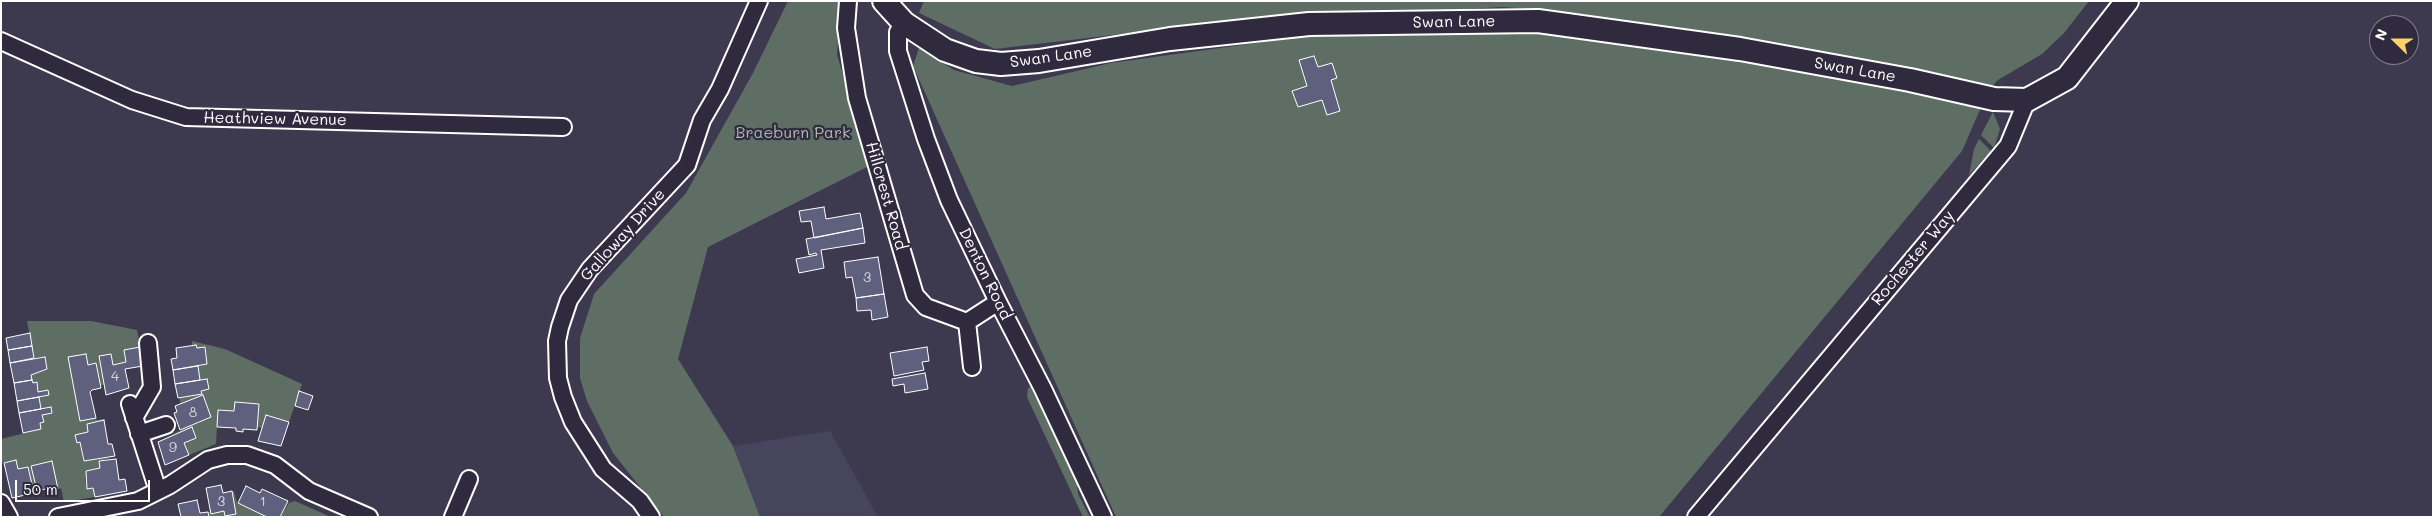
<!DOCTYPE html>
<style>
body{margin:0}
#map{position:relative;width:2434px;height:518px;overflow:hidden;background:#3d3a50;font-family:Mali,sans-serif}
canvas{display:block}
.frame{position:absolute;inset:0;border:2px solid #fff;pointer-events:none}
.north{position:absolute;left:2369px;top:15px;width:50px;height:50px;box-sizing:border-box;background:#2f2a3d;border:1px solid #827f8b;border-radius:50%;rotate:292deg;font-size:14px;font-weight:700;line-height:20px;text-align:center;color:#fff}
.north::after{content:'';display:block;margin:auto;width:18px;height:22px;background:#ffd166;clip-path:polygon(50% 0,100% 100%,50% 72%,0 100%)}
.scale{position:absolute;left:15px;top:480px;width:135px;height:22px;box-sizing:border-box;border:2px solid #fff;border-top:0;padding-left:6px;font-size:15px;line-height:18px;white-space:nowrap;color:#fff;-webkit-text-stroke:4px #2f2a3d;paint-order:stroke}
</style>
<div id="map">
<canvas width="2434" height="518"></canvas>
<div class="frame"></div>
<div class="north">N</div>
<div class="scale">50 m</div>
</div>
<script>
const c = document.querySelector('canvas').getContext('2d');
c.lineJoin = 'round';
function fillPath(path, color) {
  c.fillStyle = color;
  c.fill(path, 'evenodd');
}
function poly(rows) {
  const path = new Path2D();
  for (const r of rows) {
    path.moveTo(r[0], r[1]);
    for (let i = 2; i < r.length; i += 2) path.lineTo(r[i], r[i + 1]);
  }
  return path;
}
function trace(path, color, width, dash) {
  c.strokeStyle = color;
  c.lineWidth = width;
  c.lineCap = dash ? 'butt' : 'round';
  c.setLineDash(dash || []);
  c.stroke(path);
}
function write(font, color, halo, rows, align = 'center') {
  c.font = font + ' Mali,sans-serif';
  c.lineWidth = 4.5;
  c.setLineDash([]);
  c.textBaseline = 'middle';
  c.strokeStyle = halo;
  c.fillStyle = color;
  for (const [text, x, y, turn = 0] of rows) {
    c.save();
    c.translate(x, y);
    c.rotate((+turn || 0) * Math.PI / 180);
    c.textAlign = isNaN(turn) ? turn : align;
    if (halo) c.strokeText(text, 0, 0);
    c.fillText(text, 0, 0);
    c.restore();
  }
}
const built = poly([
 [830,431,878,517,760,517,733,446]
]);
const green = poly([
 [788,1,841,1,837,55,871,165,708,247,678,359,733,446,760,517,664,517,613,453,587,401,580,378,580,338,594,294,686,193,753,73],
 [924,1,2089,1,2064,33,2042,54,1998,80,1989,89,1962,151,1659,517,1116,517,913,66,919,48,954,70,1012,86,1111,63,1300,37,1529,30,1533,9,1502,7,1222,22,995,49,919,13],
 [1993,112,2000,129,1994,148,1981,135],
 [1979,139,1991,151,1969,175,1974,149],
 [27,321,91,321,137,330,140,347,124,350,126,362,113,365,111,354,99,356,104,385,100,385,96,363,88,365,69,358,80,420,96,418,97,420,103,419,104,421,87,424,88,432,75,435,77,442,80,442,83,461,114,457,99,461,100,468,85,479,87,489,93,488,95,497,64,502,61,488,58,489,51,461,31,466,35,485,32,486,28,467,18,469,16,460,1,463,1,439,41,429,40,423,44,422,39,397,48,395,48,390,38,392,37,383,33,383,31,375,47,369,45,357,34,358],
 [192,341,225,349,302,384,289,422,267,415,262,428,257,427,259,404,235,402,234,411,218,410,216,444,189,455,184,443,196,438,192,428,170,435,211,417,203,395,181,404,180,402,180,398,201,394,201,391,209,389,207,379,200,380,198,366,207,364,205,347,197,348,196,345,192,346],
 [1032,386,1076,475,1078,494,1090,517,1083,517,1027,397,1028,388],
 [232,491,234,491,237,503,267,517,209,517,208,512,210,511,211,514,224,511,225,516,236,514],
 [295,501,331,517,280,517,289,503]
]);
const building = poly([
 [1314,56,1318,67,1332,63,1337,78,1331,80,1340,111,1327,115,1322,100,1298,107,1292,91,1307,86,1299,60,1314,56],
 [824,207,826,219,860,213,863,228,814,238,811,221,801,222,799,211,824,207],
 [863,228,865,243,821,250,824,268,799,273,796,259,817,255,816,253,809,255,806,239,863,228],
 [878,257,884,294,856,298,852,277,846,278,844,262,878,257],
 [884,294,888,317,872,320,871,310,857,311,856,298,884,294],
 [30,333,32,346,8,350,6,338,30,333],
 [196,345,197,348,205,347,207,364,173,370,171,359,177,358,176,348,196,345],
 [32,346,34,358,10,363,8,350,32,346],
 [140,347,143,366,125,369,129,388,106,395,99,356,111,354,113,365,126,362,124,350,140,347],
 [927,347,929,361,922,362,924,370,894,376,890,353,927,347],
 [86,354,88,365,96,363,101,388,92,390,90,392,96,418,80,421,68,357,86,354],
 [45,357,47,369,31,375,32,380,14,383,10,363,45,357],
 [198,366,200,380,175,384,173,370,198,366],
 [925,373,928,389,905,393,904,384,893,386,892,379,925,373],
 [207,379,209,389,201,391,202,394,178,398,175,384,207,379],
 [32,380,33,383,37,382,38,392,48,390,49,395,17,401,14,383,32,380],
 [299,391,313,396,308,410,295,406,299,391],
 [203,395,211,417,180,430,174,413,177,412,175,406,203,395],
 [39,397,41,409,19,413,17,401,39,397],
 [235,402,259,404,257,430,243,429,243,432,236,431,236,428,217,427,218,410,234,411,235,402],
 [51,407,52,413,42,415,44,422,40,423,41,429,23,433,19,413,51,407],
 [266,415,289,422,281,446,258,441,266,415],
 [104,420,108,444,112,444,115,456,84,461,80,442,77,443,75,435,88,432,87,424,104,420],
 [192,427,196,438,184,443,189,455,165,465,158,442,192,427],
 [116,459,119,480,125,479,127,491,95,497,93,488,87,489,86,471,100,468,99,461,116,459],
 [16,460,18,469,28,467,34,493,12,498,4,463,16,460],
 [52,461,58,489,50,491,49,488,37,491,31,466,52,461],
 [221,485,223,493,232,491,236,514,225,516,224,511,211,514,206,488,221,485],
 [246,486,260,493,262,489,288,501,280,517,267,517,238,503,246,486],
 [197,500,200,513,208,512,209,517,181,517,178,504,197,500]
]);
const street = poly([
 [848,1,846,28,857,98,915,295,926,307,967,322],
 [904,23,898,32,898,51,926,139,949,200,998,302,1043,389,1103,517],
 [1,41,132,100,186,117,563,127],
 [967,322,972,367],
 [967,322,998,302],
 [130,404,158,491],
 [134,418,152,387,148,343],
 [139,434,166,425],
 [1,503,9,517],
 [58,517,138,501,170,485,208,460,227,455,247,455,275,465,309,491,369,517],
 [453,517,469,479],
 [651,517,640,501,603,469,573,422,563,397,558,378,557,341,560,327,569,300,590,269,687,165,702,120,720,89,759,1],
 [1696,517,2008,146,2027,100]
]);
const secondary = poly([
 [884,1,904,23,945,50,976,61,1001,64,1039,61,1170,39,1309,24,1538,21,1740,49,1910,80,1994,99,2027,100,2067,78,2127,1]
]);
const numberNames = [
 ["3",867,278],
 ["4",115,377],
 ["8",193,413],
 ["9",173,448],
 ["3",221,502],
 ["1",263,502]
];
const streetNames = [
 ["Swan Lane",1454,22,-1],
 ["Swan Lane",1051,57,-8],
 ["Swan Lane",1855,70,10],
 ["Heathview Avenue",275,119,1],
 ["Hillcrest Road",886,196,74],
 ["Galloway Drive",623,235,-48],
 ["Rochester Way",1913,258,-50],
 ["Denton Road",985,274,64]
];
const parkNames = [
 ["Braeburn Park",793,133]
];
fillPath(built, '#47455e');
fillPath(green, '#5e6e65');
fillPath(building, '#5e607d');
trace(building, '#fff', 1);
trace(street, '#fff', 20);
trace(secondary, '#fff', 26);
trace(street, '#2f2a3d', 16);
trace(secondary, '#2f2a3d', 22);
write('14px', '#d7d7de', null, numberNames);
write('16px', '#fff', '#2f2a3d', streetNames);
write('16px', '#aeb6b2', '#2f2a3d', parkNames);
</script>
